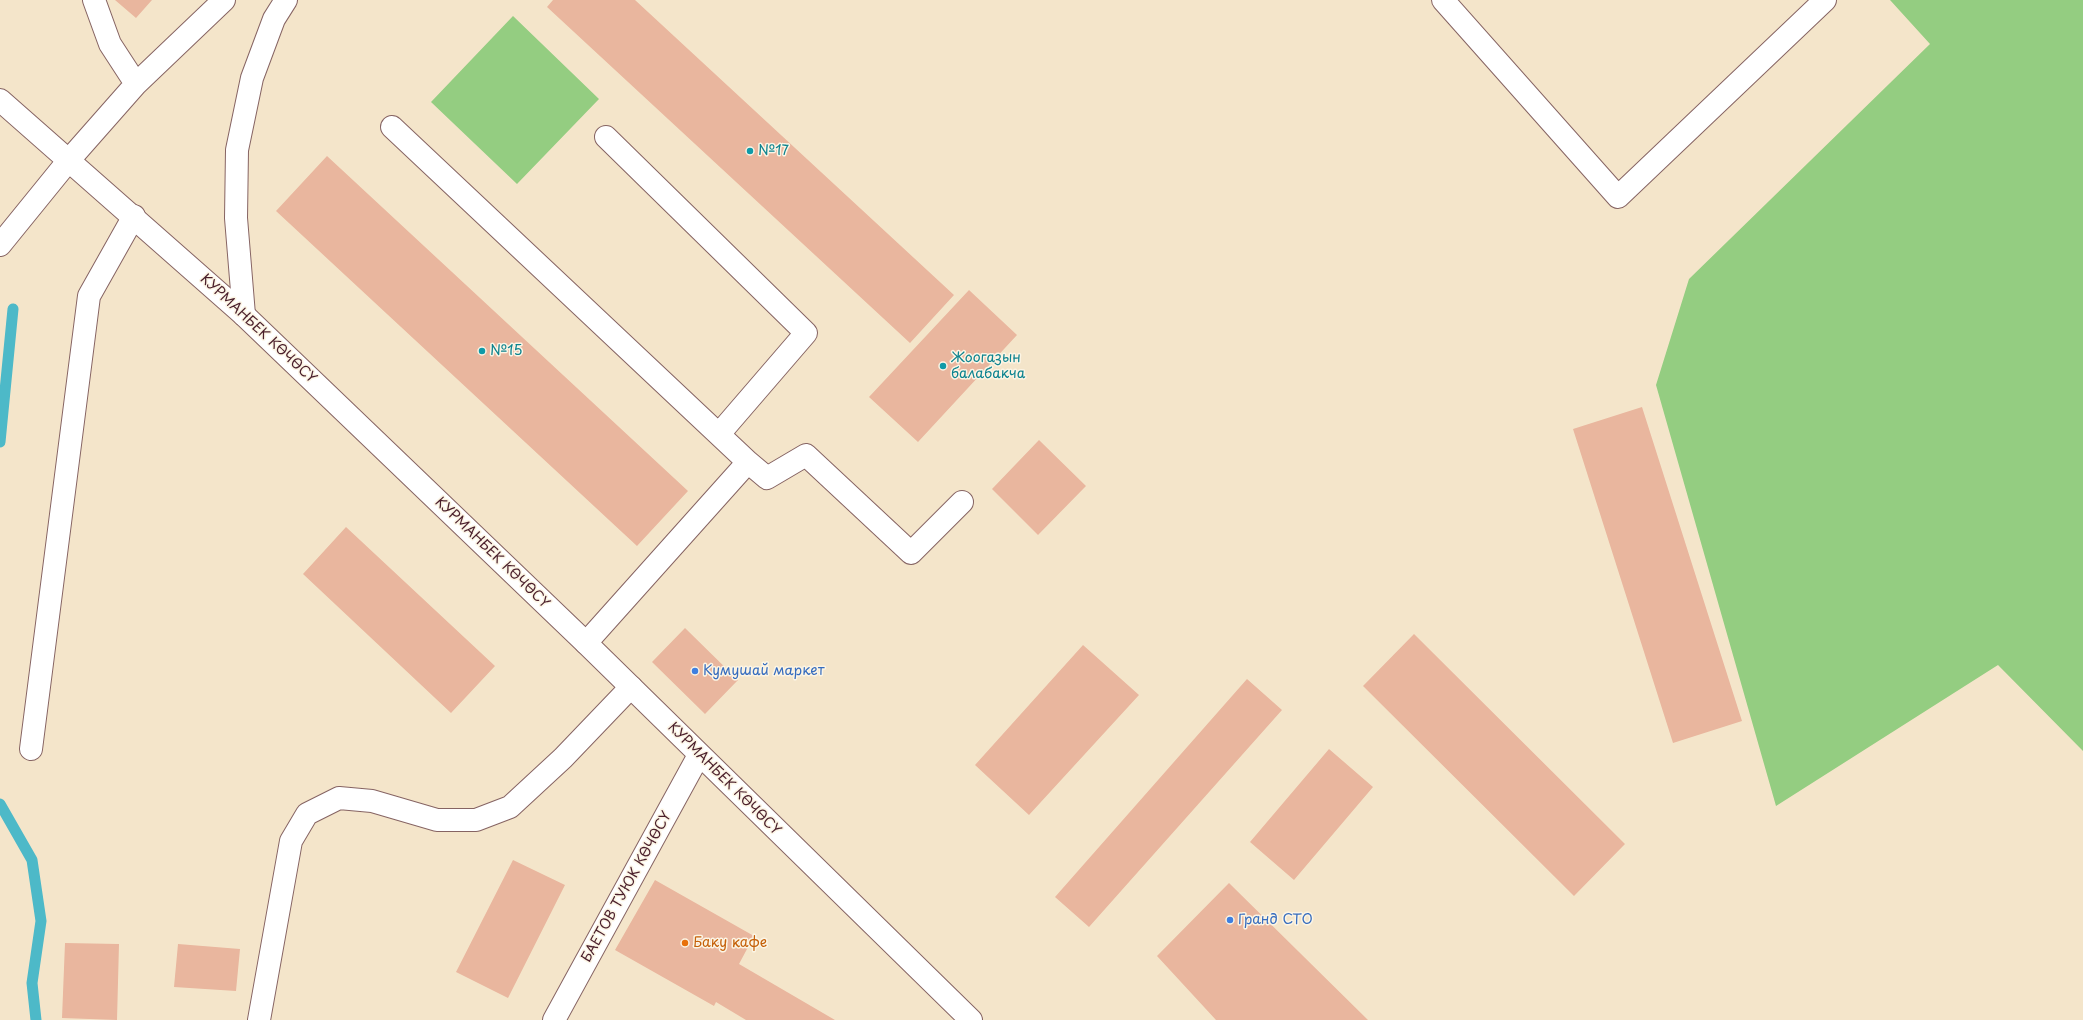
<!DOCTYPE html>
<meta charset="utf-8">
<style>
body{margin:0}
canvas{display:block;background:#f4e5ca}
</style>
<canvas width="2083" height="1020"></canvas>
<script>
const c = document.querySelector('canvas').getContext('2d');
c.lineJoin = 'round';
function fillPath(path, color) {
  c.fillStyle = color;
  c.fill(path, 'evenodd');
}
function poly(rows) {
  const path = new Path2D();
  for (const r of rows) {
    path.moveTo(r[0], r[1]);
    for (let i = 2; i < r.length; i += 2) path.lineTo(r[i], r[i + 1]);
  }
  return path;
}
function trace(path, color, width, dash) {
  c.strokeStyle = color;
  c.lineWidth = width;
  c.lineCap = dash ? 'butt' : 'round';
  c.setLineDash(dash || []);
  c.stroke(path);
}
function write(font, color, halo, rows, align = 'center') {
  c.font = font + ' "Playpen Sans",sans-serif';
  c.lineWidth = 3;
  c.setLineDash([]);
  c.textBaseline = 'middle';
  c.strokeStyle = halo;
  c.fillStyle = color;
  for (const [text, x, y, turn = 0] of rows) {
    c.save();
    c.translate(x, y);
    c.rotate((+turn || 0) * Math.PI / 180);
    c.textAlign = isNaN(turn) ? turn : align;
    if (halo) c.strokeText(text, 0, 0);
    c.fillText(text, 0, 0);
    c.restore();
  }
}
const green = poly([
 [1890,0,2083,0,2083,751,1998,665,1776,806,1656,385,1689,279,1930,44],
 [513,16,599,99,517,184,431,102]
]);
const stream = poly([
 [0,442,13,309],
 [0,804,32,860,41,921,32,983,36,1020]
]);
const building = poly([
 [115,0,152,0,136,18],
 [553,0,635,0,954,295,910,343,547,7],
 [327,156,688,491,637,546,276,211],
 [969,290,1017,335,918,442,869,397],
 [1642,407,1742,721,1673,743,1573,429],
 [1039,440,1086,486,1038,535,992,489],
 [346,527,495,666,451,713,303,574],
 [685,628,738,680,705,714,652,662],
 [1414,634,1625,844,1574,896,1363,686],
 [1083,645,1139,695,1029,815,975,765],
 [1247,679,1282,710,1089,927,1055,897],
 [1329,749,1373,787,1294,880,1250,842],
 [513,860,565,885,508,998,456,972],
 [655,880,754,936,739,964,835,1020,746,1020,716,1002,714,1006,615,950],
 [1229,883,1368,1020,1216,1020,1157,956],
 [65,943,119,944,117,1020,62,1018],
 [178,944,240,949,236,991,174,987]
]);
const minor = poly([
 [94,0,110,44,136,84],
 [1443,0,1618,197,1825,0],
 [392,127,748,462,586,643],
 [606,137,806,333,719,434],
 [0,245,69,160,136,84,224,0],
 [244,315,236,218,237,150,252,78,274,19,286,0],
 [748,462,767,478,806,455,911,553,962,502],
 [31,749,89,296,134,216],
 [259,1020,291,841,307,814,339,798,372,801,437,820,476,820,510,807,563,758,631,687],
 [554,1020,699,755]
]);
const major = poly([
 [0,100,244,315,586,643,971,1020]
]);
const markers = [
 [750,151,4,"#0f9aa8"],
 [482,351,4,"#0f9aa8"],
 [943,366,4,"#0f9aa8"],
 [695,671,4,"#3f7fe0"],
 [1230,920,4,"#3f7fe0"],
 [685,943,4,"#e8710a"]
];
const cultureNames = [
 ["№17",758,151],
 ["№15",490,351],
 ["Жоогазын",951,358],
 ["балабакча",951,374]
];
const streetNames = [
 ["КУРМАНБЕК КӨЧӨСҮ",258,329,43],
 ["КУРМАНБЕК КӨЧӨСҮ",492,553,44],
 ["КУРМАНБЕК КӨЧӨСҮ",724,779,45],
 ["БАЕТОВ ТУЮК КӨЧӨСҮ",627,887,-61]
];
const shopNames = [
 ["Кумушай маркет",703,671],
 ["Гранд СТО",1238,920]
];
const foodNames = [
 ["Баку кафе",693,943]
];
fillPath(green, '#94cd81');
trace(stream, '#4db9c8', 11);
fillPath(building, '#e9b69e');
trace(minor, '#866463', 24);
trace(major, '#866463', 24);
trace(minor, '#fff', 22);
trace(major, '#fff', 22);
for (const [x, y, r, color] of markers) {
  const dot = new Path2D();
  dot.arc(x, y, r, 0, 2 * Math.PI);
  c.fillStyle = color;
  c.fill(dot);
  trace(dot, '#fcf5e5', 1.5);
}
write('14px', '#0d838f', '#fcf5e5', cultureNames, 'left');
write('14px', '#4a1f2b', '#fcf5e5', streetNames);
write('14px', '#366cbe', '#fcf5e5', shopNames, 'left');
write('14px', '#c56008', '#fcf5e5', foodNames, 'left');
</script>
